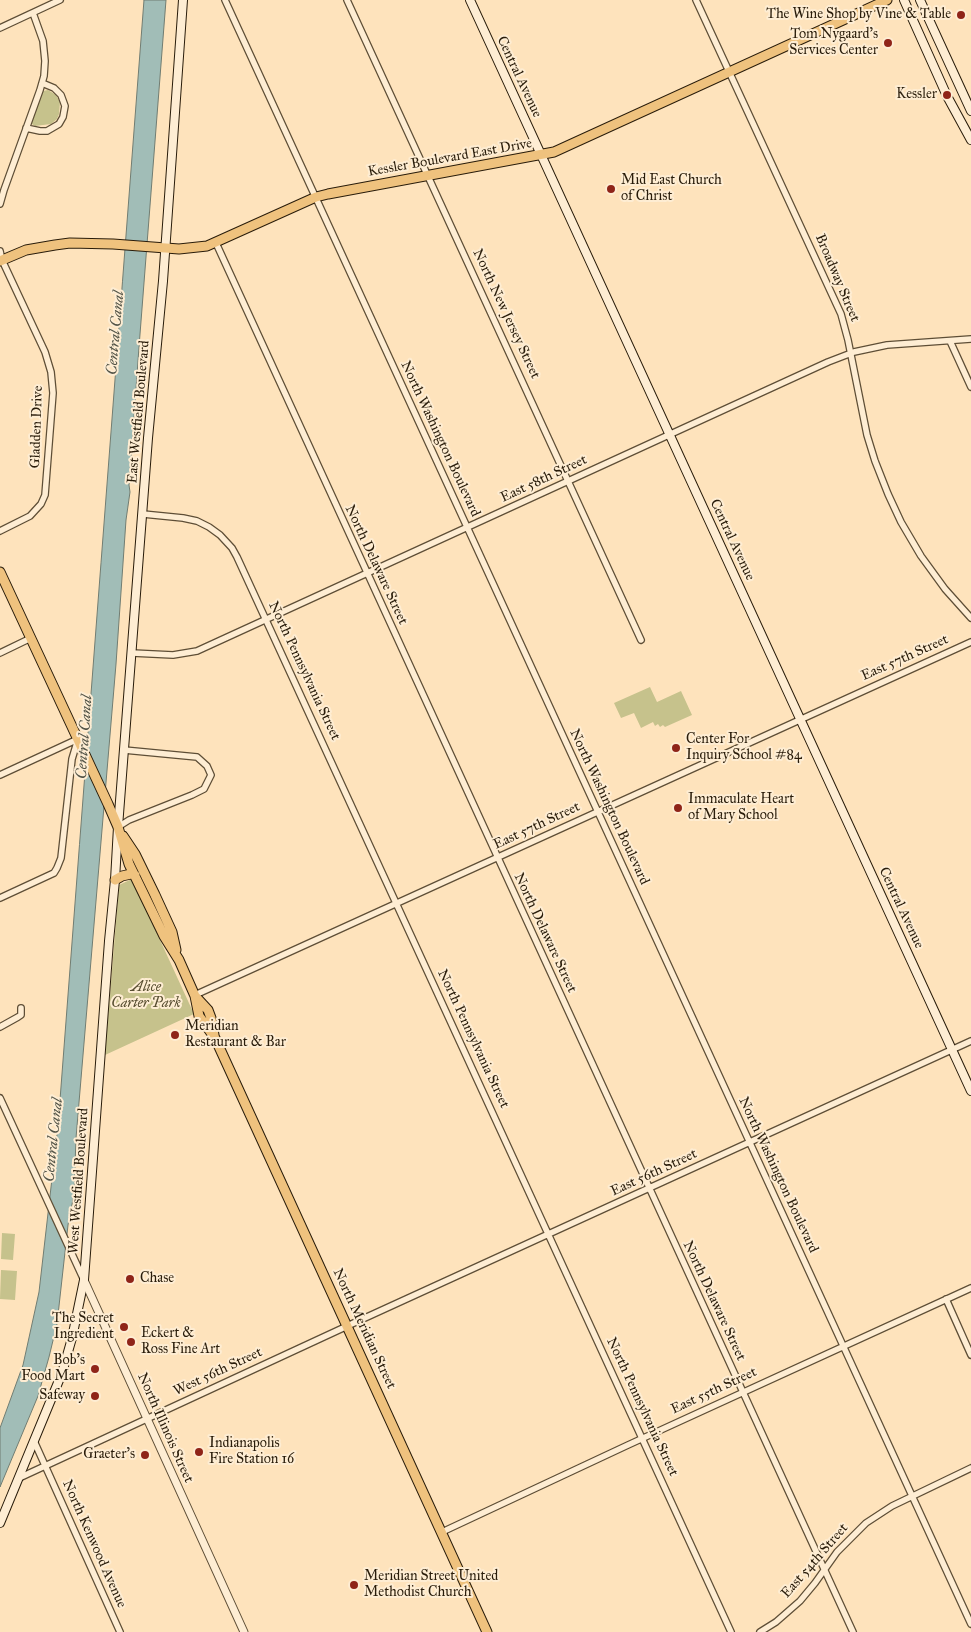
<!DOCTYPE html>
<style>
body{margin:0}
canvas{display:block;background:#fee3bc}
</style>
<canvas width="971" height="1632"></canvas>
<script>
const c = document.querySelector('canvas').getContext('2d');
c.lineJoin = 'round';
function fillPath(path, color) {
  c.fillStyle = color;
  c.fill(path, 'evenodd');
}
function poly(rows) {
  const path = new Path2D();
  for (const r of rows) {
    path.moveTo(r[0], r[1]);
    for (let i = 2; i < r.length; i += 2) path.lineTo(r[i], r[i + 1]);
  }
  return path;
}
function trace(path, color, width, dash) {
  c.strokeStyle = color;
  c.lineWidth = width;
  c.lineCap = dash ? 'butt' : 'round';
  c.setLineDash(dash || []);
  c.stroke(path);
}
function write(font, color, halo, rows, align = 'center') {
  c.font = font + ' "IM FELL Great Primer",serif';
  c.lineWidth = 4;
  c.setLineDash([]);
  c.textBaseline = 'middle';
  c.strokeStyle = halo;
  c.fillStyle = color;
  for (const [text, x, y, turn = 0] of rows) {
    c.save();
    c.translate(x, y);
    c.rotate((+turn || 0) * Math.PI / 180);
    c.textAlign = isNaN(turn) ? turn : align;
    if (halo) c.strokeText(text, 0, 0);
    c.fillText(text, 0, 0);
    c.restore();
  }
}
const green = poly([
 [48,90,56,95,60,102,59,114,57,119,51,124,35,126,32,124,32,120,40,96,43,91],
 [650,687,657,702,681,691,692,715,665,727,663,725,660,727,658,724,655,726,653,722,641,728,634,713,621,718,614,703],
 [132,879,194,1014,105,1055,119,885],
 [2,1233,15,1234,13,1260,1,1259],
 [1,1270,17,1271,15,1300,0,1299]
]);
const water = poly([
 [144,0,166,0,139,347,129,485,130,492,126,520,116,664,76,1138,74,1194,68,1225,57,1324,49,1357,38,1396,0,1487,0,1428,23,1365,39,1292,58,1126,144,0]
]);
const minor = poly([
 [225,0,971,1624],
 [347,0,641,640],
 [696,0,841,314,848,340,867,435,875,461,888,494,901,522,921,556,945,589,971,618],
 [0,28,60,0],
 [26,128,40,131,47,131,59,124,63,117,65,106,61,95,54,88,42,83],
 [0,204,4,190,40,90,44,76,45,61,43,41,33,13],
 [216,243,853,1632],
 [0,251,2,260,45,352,51,372,53,393,45,495,41,504,30,516,0,531],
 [950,341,971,387],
 [143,514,183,518,197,521,209,527,220,535,232,548,237,557,731,1632],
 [0,653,31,638],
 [132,653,173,655,197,651,828,362,854,352,887,345,971,339],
 [0,775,78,739],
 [118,827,129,820,192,795,204,789,211,775,207,766,197,757,124,750],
 [0,898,54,873,57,868,61,858,72,759,78,739],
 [195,995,971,642],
 [0,1027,18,1017,21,1015,21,1008],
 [0,1098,83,1278],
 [946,1299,971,1355],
 [34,1441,120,1632],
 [19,1478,356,1322,971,1041],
 [442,1532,628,1445,971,1288],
 [760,1632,776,1622,800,1601,815,1583,837,1552,866,1523,892,1506,971,1468]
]);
const tertiary = poly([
 [84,1280,244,1632]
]);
const secondary = poly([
 [470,0,971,1091],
 [904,0,947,96,971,140],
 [920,0,971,111],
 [0,1523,62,1373,72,1338,84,1280,109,941,115,880,118,827,148,438,163,281,183,0]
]);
const primary = poly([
 [0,261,26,250,55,245,70,243,113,244,179,249,207,246,316,197,328,194,554,152,887,0],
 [0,572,108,804,118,827,129,864,164,936,179,960,195,996,199,1016,215,1038,487,1632],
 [123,836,135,854,155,895,172,932,176,950],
 [115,880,122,876,131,874,135,875],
 [196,997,208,1010,211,1018,214,1035]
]);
const markers = [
 [961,15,5,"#8f2418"],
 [888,43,5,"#8f2418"],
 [947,95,5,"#8f2418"],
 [611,189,5,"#8f2418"],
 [676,748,5,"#8f2418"],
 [678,808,5,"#8f2418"],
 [175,1035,5,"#8f2418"],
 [130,1279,5,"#8f2418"],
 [124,1327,5,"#8f2418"],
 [131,1342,5,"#8f2418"],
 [95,1369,5,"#8f2418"],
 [95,1396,5,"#8f2418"],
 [199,1452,5,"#8f2418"],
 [145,1455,5,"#8f2418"],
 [354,1585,5,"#8f2418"]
];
const poiNames = [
 ["The Wine Shop by Vine & Table",951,15,"right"],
 ["Tom Nygaard's",878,35,"right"],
 ["Services Center",878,51,"right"],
 ["Kessler",937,95,"right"],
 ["Mid East Church",621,181],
 ["of Christ",621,197],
 ["Center For",686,740],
 ["Inquiry School #84",686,756],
 ["Immaculate Heart",688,800],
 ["of Mary School",688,816],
 ["Meridian",185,1027],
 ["Restaurant & Bar",185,1043],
 ["Chase",140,1279],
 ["The Secret",114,1319,"right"],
 ["Ingredient",114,1335,"right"],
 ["Eckert &",141,1334],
 ["Ross Fine Art",141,1350],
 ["Bob's",85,1361,"right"],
 ["Food Mart",85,1377,"right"],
 ["Safeway",85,1396,"right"],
 ["Indianapolis",209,1444],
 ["Fire Station 16",209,1460],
 ["Graeter's",135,1455,"right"],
 ["Meridian Street United",364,1577],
 ["Methodist Church",364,1593]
];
const streetNames = [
 ["Central Avenue",519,77,65],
 ["Kessler Boulevard East Drive",450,158,-10],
 ["Broadway Street",837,278,67],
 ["North New Jersey Street",506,314,65],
 ["East Westfield Boulevard",139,412,-85],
 ["Gladden Drive",37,427,-88],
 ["North Washington Boulevard",440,439,65],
 ["East 58th Street",544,479,-25],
 ["Central Avenue",732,540,65],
 ["North Delaware Street",376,565,65],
 ["East 57th Street",905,658,-24],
 ["North Pennsylvania Street",304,671,65],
 ["North Washington Boulevard",609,807,65],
 ["East 57th Street",537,826,-25],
 ["Central Avenue",901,908,65],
 ["North Delaware Street",545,933,65],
 ["North Pennsylvania Street",473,1039,65],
 ["East 56th Street",654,1173,-25],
 ["North Washington Boulevard",778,1175,65],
 ["West Westfield Boulevard",79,1181,-86],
 ["North Delaware Street",714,1301,65],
 ["North Meridian Street",364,1329,65],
 ["West 56th Street",218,1372,-25],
 ["East 55th Street",714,1391,-25],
 ["North Pennsylvania Street",642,1407,65],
 ["North Illinois Street",165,1428,66],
 ["North Kenwood Avenue",94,1544,66],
 ["East 54th Street",815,1561,-49]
];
const parkNames = [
 ["Alice",146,988],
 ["Carter Park",146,1004]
];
const waterNames = [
 ["Central Canal",116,333,-85],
 ["Central Canal",85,737,-86],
 ["Central Canal",54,1140,-84]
];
fillPath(green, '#c6c28c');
fillPath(water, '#a1bdb7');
trace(water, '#717d72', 1);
trace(minor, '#5e4e36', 8);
trace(tertiary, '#5e4e36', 9);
trace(secondary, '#291c0a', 10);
trace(primary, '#291c0a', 11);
trace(minor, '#feedd3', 5.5);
trace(tertiary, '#feedd3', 7);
trace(secondary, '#feedd3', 8);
trace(primary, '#efc27e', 9);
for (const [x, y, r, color] of markers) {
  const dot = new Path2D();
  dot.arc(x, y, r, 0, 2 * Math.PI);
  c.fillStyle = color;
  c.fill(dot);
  trace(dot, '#feedd3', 2);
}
write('14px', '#291c0a', '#feedd3', poiNames, 'left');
write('14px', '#291c0a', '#feedd3', streetNames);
write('italic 14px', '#584e31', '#feedd3', parkNames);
write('italic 15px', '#535447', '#feedd3', waterNames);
</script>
